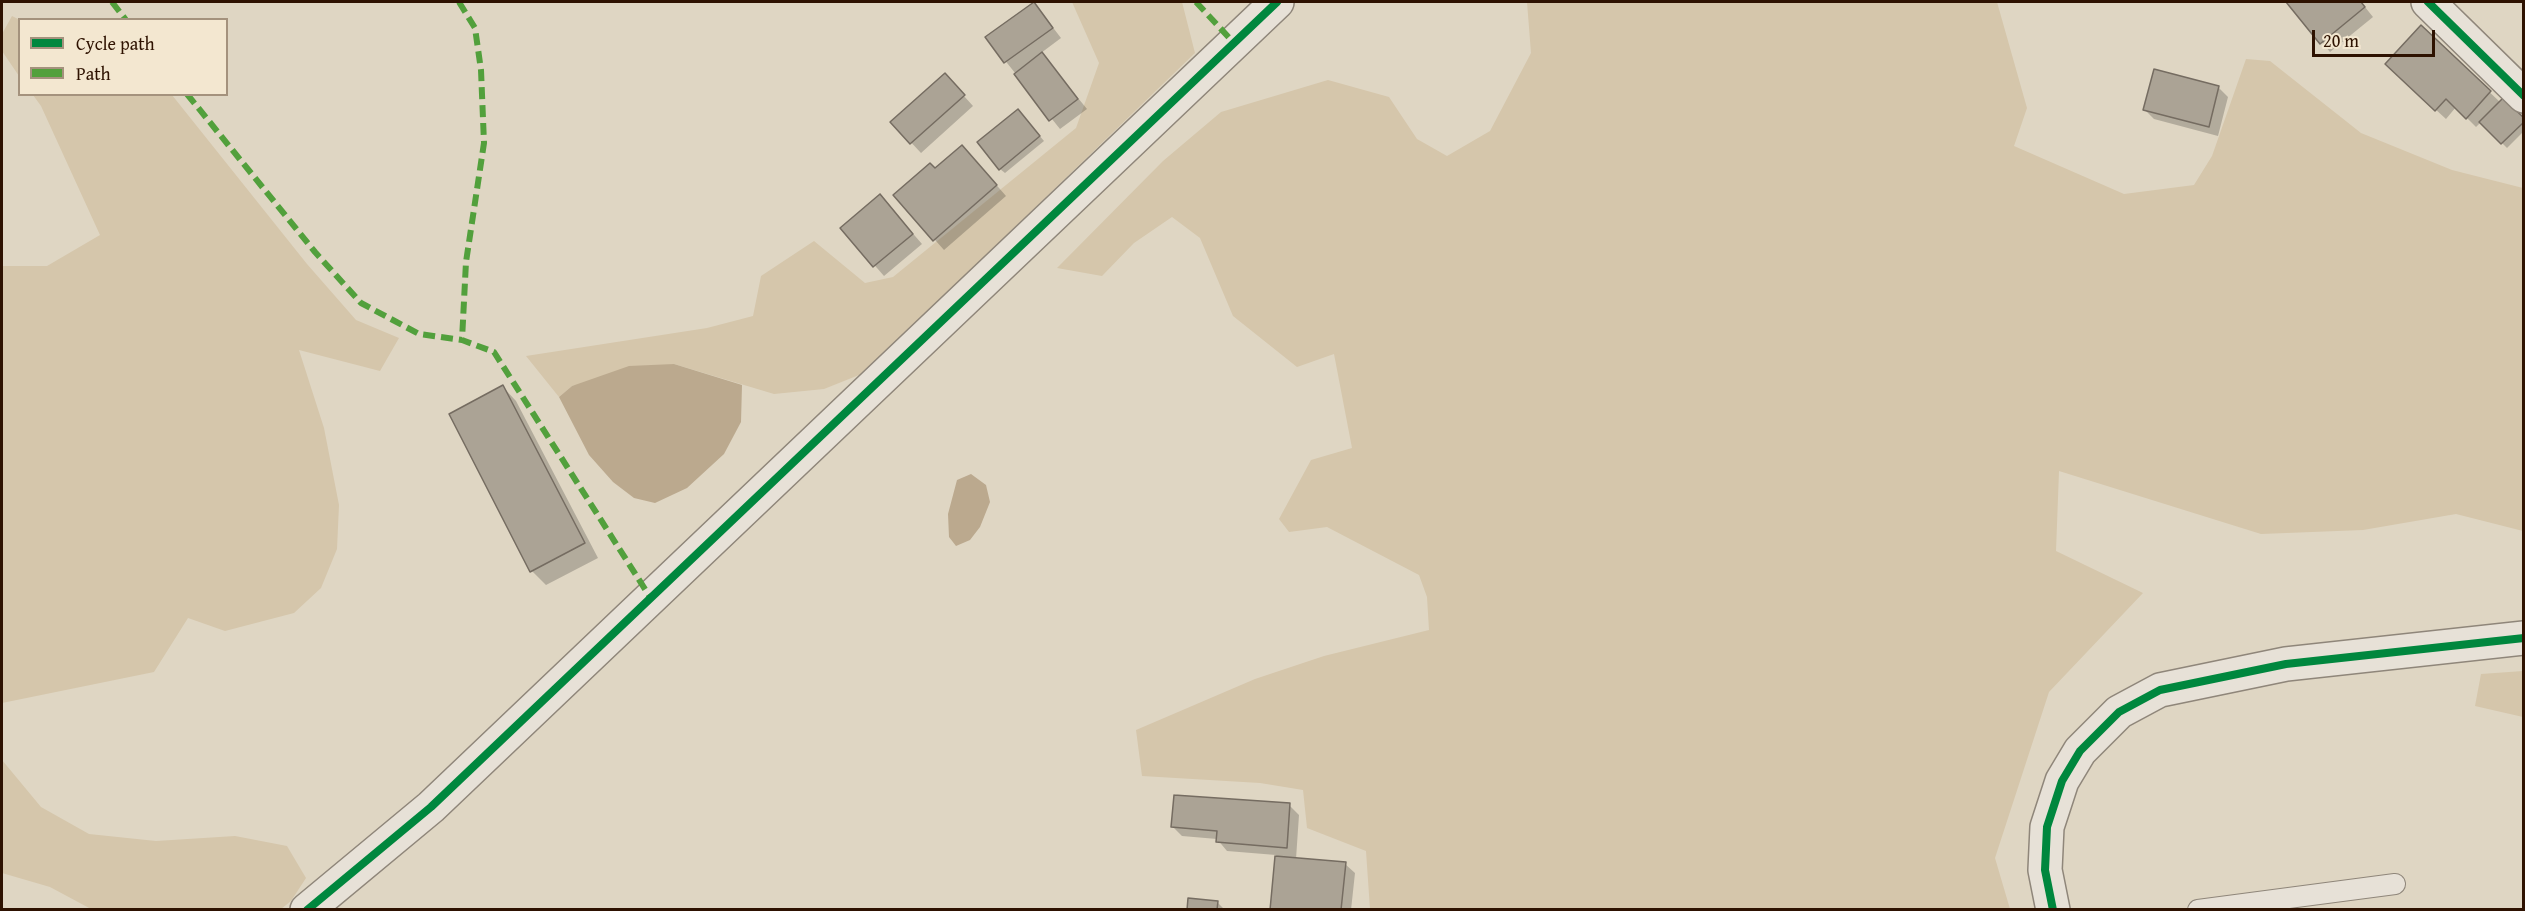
<!DOCTYPE html>
<style>
body{margin:0}
#map{position:relative;width:2525px;height:911px;overflow:hidden;background:#dfd6c3;font-family:"Gentium Book Plus",serif}
canvas{display:block}
.frame{position:absolute;inset:0;border:3px solid #2e1201;pointer-events:none}
.legend{position:absolute;left:18px;top:18px;width:210px;height:78px;box-sizing:border-box;background:#f3e7d0;border:2px solid #a4927d;margin:0;padding:8px 10px;list-style:none;font-size:18px;color:#2e1201}
.legend li{display:flex;align-items:center;gap:12px;height:30px}
.legend b{width:30px;border:2px solid #a4927d}
.scale{position:absolute;left:2312px;top:30px;width:123px;height:27px;box-sizing:border-box;border:3px solid #2e1201;border-top:0;padding-left:8px;font-size:18px;line-height:21px;white-space:nowrap;color:#2e1201;-webkit-text-stroke:4px #f3e7d0;paint-order:stroke}
</style>
<div id="map">
<canvas width="2525" height="911"></canvas>
<div class="frame"></div>
<ul class="legend">
<li><b style="height:8px;background:#00873e"></b>Cycle path</li>
<li><b style="height:8px;background:#52a03c"></b>Path</li>
</ul>
<div class="scale">20 m</div>
</div>
<script>
const c = document.querySelector('canvas').getContext('2d');
c.lineJoin = 'round';
function fillPath(path, color) {
  c.fillStyle = color;
  c.fill(path, 'evenodd');
}
function poly(rows) {
  const path = new Path2D();
  for (const r of rows) {
    path.moveTo(r[0], r[1]);
    for (let i = 2; i < r.length; i += 2) path.lineTo(r[i], r[i + 1]);
  }
  return path;
}
function trace(path, color, width, dash) {
  c.strokeStyle = color;
  c.lineWidth = width;
  c.lineCap = dash ? 'butt' : 'round';
  c.setLineDash(dash || []);
  c.stroke(path);
}
const green = poly([
 [1072,2,1182,2,1195,53,864,373,824,389,774,394,674,364,572,386,559,397,526,356,707,328,753,316,761,276,814,241,865,283,893,277,1076,128,1099,63],
 [1527,2,1997,2,2027,108,2014,146,2124,194,2194,185,2212,156,2246,59,2270,61,2361,133,2452,170,2523,188,2523,531,2456,514,2363,530,2261,534,2059,471,2056,551,2143,593,2049,692,1995,858,2010,909,1370,909,1366,851,1307,828,1303,790,1260,783,1142,776,1136,730,1255,679,1324,656,1429,630,1427,597,1419,575,1327,527,1289,532,1279,519,1311,460,1352,448,1334,354,1297,367,1233,316,1200,238,1172,217,1134,243,1102,276,1057,268,1163,161,1221,112,1328,80,1389,97,1417,139,1447,156,1490,131,1531,53],
 [12,16,20,20,19,76,2,51,2,34],
 [33,95,172,95,307,264,356,320,399,338,380,371,299,350,324,428,339,505,337,549,321,588,294,613,225,631,188,618,154,672,2,703,2,266,47,266,100,235,41,106],
 [2523,671,2523,717,2475,706,2481,674],
 [2,760,41,807,89,834,156,841,235,836,287,846,306,878,291,901,281,909,91,909,50,887,2,873]
]);
const water = poly([
 [674,364,742,385,741,422,724,454,687,488,655,503,634,498,613,482,589,455,559,397,572,386,629,366],
 [971,474,986,485,990,502,980,527,970,540,956,546,949,537,948,514,957,480]
]);
const shadow = poly([
 [2288,2,2361,2,2373,17,2330,52],
 [1034,3,1061,38,1041,53,1087,109,1060,129,987,38],
 [2421,28,2500,102,2524,121,2524,131,2507,148,2481,122,2476,127,2456,107,2446,119,2397,74],
 [954,85,973,106,921,153,892,122],
 [2218,87,2228,97,2218,136,2154,119,2145,110],
 [1022,115,1044,141,1005,173,1000,169],
 [972,157,1006,196,944,250,895,195,935,170],
 [889,206,922,244,884,276,842,228],
 [503,387,516,401,598,558,546,585,532,571],
 [1289,805,1299,815,1296,859,1345,864,1355,873,1351,910,1271,910,1276,855,1227,851,1217,839,1182,836,1173,827],
 [1218,903,1225,910,1188,910]
]);
const building = poly([
 [1034,2,1053,28,1004,63,985,37,1034,2],
 [2286,2,2361,2,2365,7,2320,44,2286,2],
 [2421,25,2491,91,2466,119,2446,99,2435,111,2385,64,2421,25],
 [1042,52,1078,99,1049,121,1014,74,1042,52],
 [2154,69,2219,86,2209,127,2143,110,2154,69],
 [945,73,965,95,910,144,890,122,945,73],
 [2503,98,2524,118,2524,122,2501,144,2479,122,2503,98],
 [1018,109,1040,136,999,170,977,142,1018,109],
 [962,145,997,185,933,241,893,195,930,163,935,168,962,145],
 [880,194,913,234,873,267,840,228,880,194],
 [503,385,585,543,530,572,449,414,503,385],
 [1174,795,1290,803,1287,848,1216,842,1217,831,1171,827,1174,795],
 [1275,856,1346,862,1341,910,1270,910,1275,856],
 [1188,898,1218,901,1217,910,1187,910,1188,898]
]);
const service = poly([
 [2198,910,2395,884]
]);
const minor = poly([
 [2428,2,2524,96],
 [2053,910,2045,870,2047,827,2062,781,2080,751,2119,712,2160,690,2286,664,2524,638]
]);
const tertiary = poly([
 [307,910,431,807,1277,2]
]);
const quiet = poly([
 [112,2,126,20],
 [459,2,475,28,481,70,484,143,466,262,462,340,494,352,650,597],
 [1196,2,1234,43],
 [187,94,315,252,361,303,419,334,462,340]
]);
const cycleway = poly([
 [2428,2,2524,96],
 [307,910,431,807,1277,2],
 [2053,910,2045,870,2047,827,2062,781,2080,751,2119,712,2160,690,2286,664,2524,638]
]);
fillPath(green, '#d5c6ab');
fillPath(water, '#bba98e');
fillPath(shadow, '#0003');
fillPath(building, '#aba395');
trace(building, '#756c61', 1.5);
trace(service, '#8f867a', 22);
trace(minor, '#8f867a', 36);
trace(tertiary, '#8f867a', 36);
trace(service, '#e7e1d7', 20);
trace(minor, '#e7e1d7', 33);
trace(tertiary, '#e7e1d7', 33);
trace(quiet, '#52a03c', 6, [12, 6]);
trace(cycleway, '#00873e', 8);
</script>
